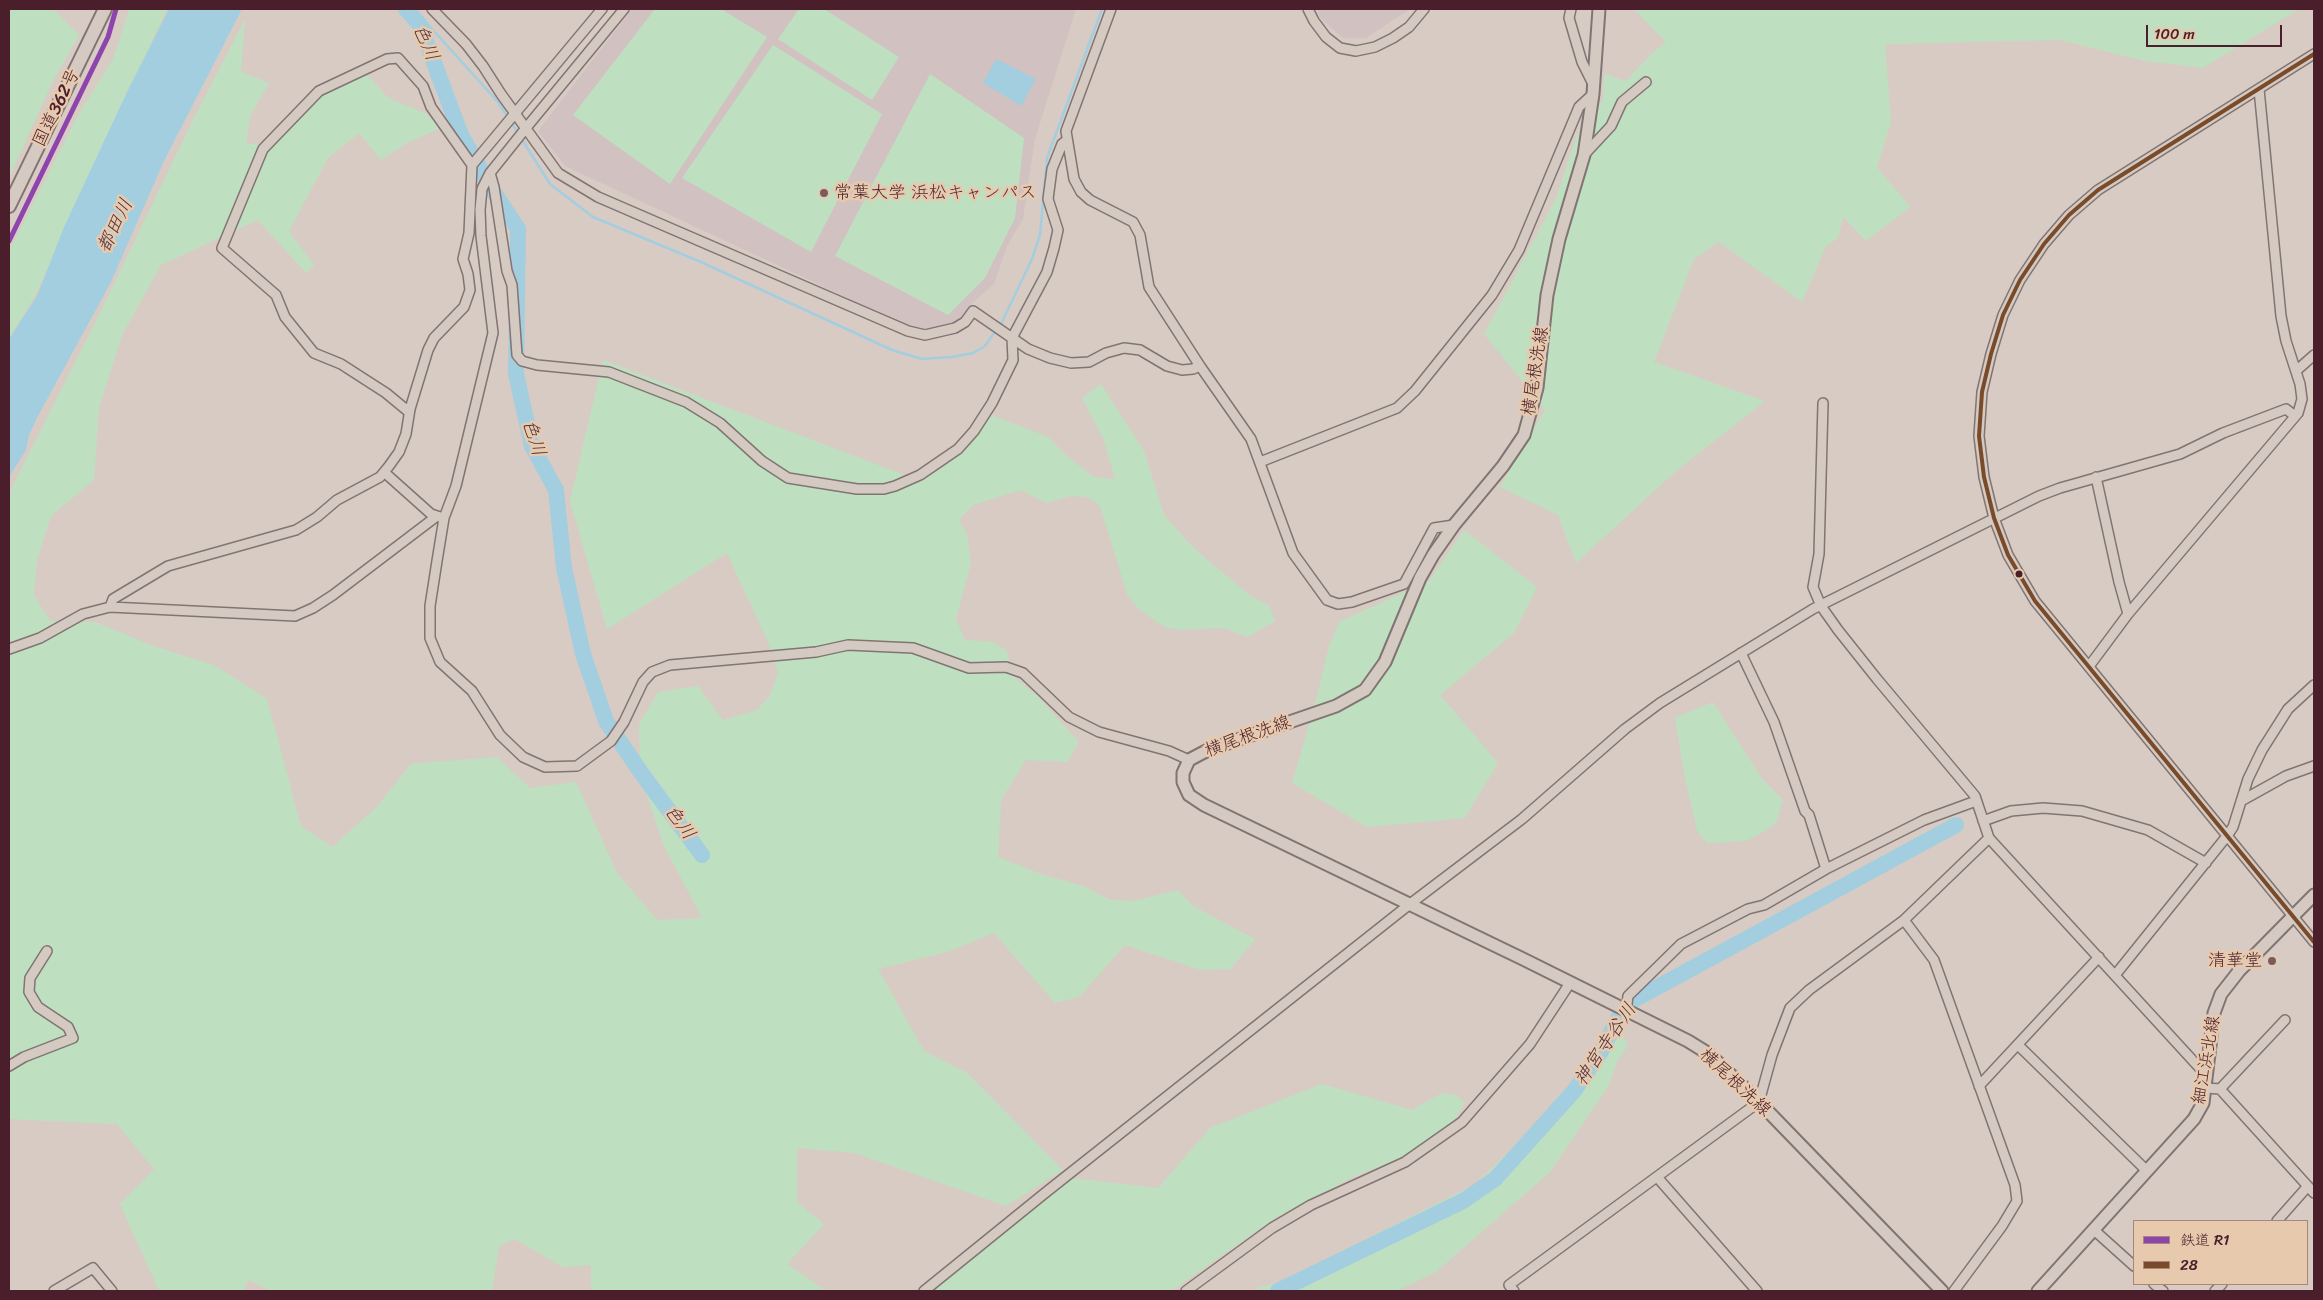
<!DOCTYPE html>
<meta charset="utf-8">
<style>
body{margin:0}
#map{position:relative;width:2323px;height:1300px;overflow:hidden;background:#d8cbc3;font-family:Sriracha,"Klee One",sans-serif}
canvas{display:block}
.frame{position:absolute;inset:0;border:10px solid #4a1f2b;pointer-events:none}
.legend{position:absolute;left:2133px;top:1220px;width:175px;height:65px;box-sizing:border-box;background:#e7caae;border:1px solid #a8867a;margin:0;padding:6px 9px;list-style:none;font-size:15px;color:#4a1f2b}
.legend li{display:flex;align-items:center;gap:10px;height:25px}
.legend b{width:25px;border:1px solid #a8867a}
.scale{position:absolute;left:2146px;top:25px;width:136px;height:22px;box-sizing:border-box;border:2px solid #4a1f2b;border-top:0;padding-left:6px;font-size:15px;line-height:18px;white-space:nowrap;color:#4a1f2b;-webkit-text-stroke:4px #e7caae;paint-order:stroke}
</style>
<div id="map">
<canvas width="2323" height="1300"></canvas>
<div class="frame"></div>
<ul class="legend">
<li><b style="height:6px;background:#8e44ad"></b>鉄道 R1</li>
<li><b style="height:6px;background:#7a4b2a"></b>28</li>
</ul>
<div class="scale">100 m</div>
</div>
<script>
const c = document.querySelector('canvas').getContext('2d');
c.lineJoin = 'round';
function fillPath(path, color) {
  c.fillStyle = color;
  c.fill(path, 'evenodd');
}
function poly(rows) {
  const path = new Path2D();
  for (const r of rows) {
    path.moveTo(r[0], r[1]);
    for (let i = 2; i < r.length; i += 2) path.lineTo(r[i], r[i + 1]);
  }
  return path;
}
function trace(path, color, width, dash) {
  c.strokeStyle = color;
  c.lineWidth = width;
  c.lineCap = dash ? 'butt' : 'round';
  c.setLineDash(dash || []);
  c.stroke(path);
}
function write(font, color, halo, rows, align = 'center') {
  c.font = font + ' Sriracha,"Klee One",sans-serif';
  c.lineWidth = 5;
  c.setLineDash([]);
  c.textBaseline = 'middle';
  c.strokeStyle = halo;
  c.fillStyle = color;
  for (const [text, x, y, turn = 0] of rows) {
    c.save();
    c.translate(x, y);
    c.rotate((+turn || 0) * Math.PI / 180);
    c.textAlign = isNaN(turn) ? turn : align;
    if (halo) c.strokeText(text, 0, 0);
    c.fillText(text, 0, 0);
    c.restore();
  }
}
const built = poly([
 [632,9,1076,9,1035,139,1023,219,1007,246,994,284,971,304,964,316,956,322,940,328,924,330,910,327,565,166,538,131],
 [1317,9,1410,9,1366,38,1343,38,1320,18]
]);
const green = poly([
 [9,9,53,9,79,35,51,85,9,178],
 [129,9,167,9,35,296,9,339,9,251,79,114,113,59],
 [655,9,721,9,767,37,670,184,573,115],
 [799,9,824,9,899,57,872,100,778,39],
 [1634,9,2299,9,2203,68,2145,61,2060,40,1885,44,1891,122,1877,167,1910,207,1866,241,1843,217,1838,238,1826,246,1802,302,1719,242,1694,259,1654,362,1765,401,1676,471,1576,563,1558,515,1500,487,1545,410,1484,334,1556,198,1577,135,1603,100,1604,74,1626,81,1649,56,1666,42],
 [245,19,241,72,269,83,251,114,246,143,267,145,323,90,364,71,388,98,427,114,440,128,407,143,381,160,359,133,328,158,289,231,314,265,306,273,258,220,161,265,122,335,99,408,94,480,51,516,37,560,34,595,50,621,95,622,156,647,214,665,267,699,301,826,332,847,376,808,411,764,497,757,530,788,576,782,617,873,657,920,702,918,664,846,640,774,639,724,658,692,698,686,723,720,757,710,770,695,778,673,768,642,727,553,607,629,570,501,603,360,920,481,939,470,962,453,977,436,989,414,1048,437,1069,458,1094,477,1115,479,1103,438,1082,398,1101,384,1144,451,1165,517,1197,551,1252,597,1269,605,1275,621,1248,637,1224,628,1181,630,1165,627,1141,611,1128,597,1100,506,1088,497,1070,496,1046,503,1021,490,973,505,959,520,967,535,971,563,956,619,965,640,993,642,1007,651,1013,676,1036,695,1079,742,1067,762,1026,760,1001,800,998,857,1041,874,1086,887,1110,900,1134,901,1178,890,1193,906,1255,939,1231,969,1201,970,1125,945,1079,997,1055,1003,994,933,950,951,878,969,924,1051,967,1073,1063,1170,1006,1206,855,1153,797,1148,797,1202,824,1224,787,1264,826,1291,591,1291,591,1265,562,1267,515,1239,499,1246,492,1291,266,1291,267,1289,249,1280,243,1291,159,1291,120,1204,154,1169,117,1124,9,1119,9,493,97,319,193,120],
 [773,45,882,114,811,252,682,178],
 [930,74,1024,138,1015,218,985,278,948,315,835,256],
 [1464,530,1537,587,1514,633,1440,695,1498,763,1465,818,1367,827,1292,783,1315,704,1329,646,1339,622,1429,581],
 [1713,702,1762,779,1783,800,1776,823,1767,830,1746,841,1707,843,1697,831,1684,773,1675,718],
 [1620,1031,1628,1045,1617,1062,1609,1085,1550,1172,1436,1272,1397,1291,1248,1291,1299,1276,1378,1233,1476,1184,1547,1114],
 [1322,1084,1412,1110,1442,1093,1456,1095,1465,1103,1449,1127,1400,1158,1349,1179,1274,1219,1171,1291,921,1291,1018,1222,1070,1178,1158,1188,1210,1128]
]);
const water = poly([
 [169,9,242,9,164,161,111,282,38,416,29,435,26,450,9,477,9,339,37,296,64,227,127,92],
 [996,59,1036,79,1021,106,983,83]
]);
const stream = poly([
 [414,9,498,102,518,133],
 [521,138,550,184,593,217,701,262,892,350,922,359,952,357,973,353,985,346,996,330],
 [1000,326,1032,259,1040,235,1047,158,1102,9]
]);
const river = poly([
 [406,9,420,25,461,135,493,191,518,229,516,374,532,446,556,490,564,568,583,654,606,721,642,774,702,855],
 [1278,1291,1463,1201,1495,1179,1574,1091,1600,1053,1620,1015,1630,1002,1956,825]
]);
const minor = poly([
 [432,9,466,44,483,66,501,94,558,173,598,197,908,331,925,335,955,328,965,322,973,311,1028,349,1050,358,1071,363,1089,362,1106,353,1124,348,1140,350,1167,366,1182,370,1193,369,1200,366,1251,439,1293,553,1327,600,1338,604,1352,602,1404,584,1434,528,1454,525],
 [624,9,526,128,490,173,482,189,480,210,481,236,493,333,456,486,444,518,437,561,430,606,430,638,440,662,472,691,500,735,523,757,545,767,577,766,611,741,624,722,643,682,652,672,670,665,816,652,848,645,913,648,969,668,1006,667,1023,673,1069,717,1099,732,1169,751,1189,760],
 [1111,9,1066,131,1074,179,1081,192,1090,200,1133,222,1140,235,1149,287,1200,366],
 [1308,9,1314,21,1326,37,1340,48,1356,51,1375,47,1393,38,1409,27,1424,9],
 [1571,9,1569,18,1582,62,1593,84],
 [2314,54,2098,190,2069,215,2044,244,2020,280,2003,315,1991,354,1982,392,1979,436,1984,477,1994,518,2008,555,2035,601,2314,942],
 [1584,155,1611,126,1622,102,1646,82],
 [490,173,494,187,507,271,512,285,517,355,522,361,537,365,609,372,686,402,720,423,762,461,788,478,857,489,884,489,895,486,920,475,958,449,974,431,992,403,1013,360,1012,338,1047,272,1054,248,1058,230,1048,199,1052,169,1062,144,1067,140],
 [2296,371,2314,355],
 [1823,403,1819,554,1813,587,1821,606,1838,630,1877,679,1975,796,1989,838,2207,1076],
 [409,412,386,393,341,364,314,353,285,317,276,295,222,248,263,149,319,91,387,59,398,58,423,86,431,107,472,165],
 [1260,462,1397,408,1415,391,1492,295,1519,250,1579,107,1593,94],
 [384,472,431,514,437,516],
 [2096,477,2119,582,2128,614],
 [110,607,113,599,168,566,296,530,317,517,337,500,380,477,389,466,399,452,406,434,410,409,428,350,434,338,464,307,470,290,468,274,463,259,469,233,472,165,602,9],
 [9,649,40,638,83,614,110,607,295,616,313,608,333,595,437,516,444,518],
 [1741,653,1774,722,1805,811,1809,815,1826,869],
 [2090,665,2128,614,2298,413,2302,399,2300,384,2286,341,2281,316,2259,89],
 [2241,801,2286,776,2314,766],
 [1983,821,2011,811,2043,808,2082,811,2148,830,2206,863],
 [1904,920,1934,960,2015,1185,2017,1201,2002,1226,1954,1291],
 [2116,974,2227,836,2233,827,2248,779,2262,750,2288,709,2314,685],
 [1626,1012,1628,996,1681,944,1748,909,1764,905,1826,869,1924,820,1976,801],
 [2018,1045,2147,1171],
 [9,1066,24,1057,73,1038,68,1027,38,1007,29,992,30,978,47,951],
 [1979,1086,2099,957],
 [2206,1088,2220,1089,2314,1193],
 [2220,1089,2285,1020],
 [1657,1177,1757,1291],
 [2277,1221,2308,1186],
 [2094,1230,2134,1266],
 [2154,1284,2163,1291],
 [54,1291,93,1268,112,1291],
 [924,1291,1045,1193,1410,904,1522,819,1625,729,1660,703,1813,609,2039,496,2060,488,2180,454,2223,433,2286,409,2295,416],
 [1186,1291,1272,1228,1311,1205,1405,1162,1462,1122,1530,1044,1570,983],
 [1514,1291,1509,1285,1759,1102,1772,1055,1790,1008,1809,990,1904,920,1989,838],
 [2215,1291,2222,1284]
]);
const major = poly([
 [1599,9,1593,94,1584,155,1559,239,1547,295,1537,388,1524,435,1503,466,1454,525,1433,555,1420,578,1385,662,1365,690,1336,706,1208,750,1189,760,1183,773,1183,782,1189,795,1204,805,1523,959,1688,1041,1709,1054,1759,1102,1942,1291],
 [2038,1291,2194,1119,2203,1103,2214,1013,2221,994,2239,971,2314,895]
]);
const highway = poly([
 [9,206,105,9]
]);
const bus1 = poly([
 [2314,54,2098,190,2069,215,2044,244,2020,280,2003,315,1991,354,1982,392,1979,436,1984,477,1994,518,2008,555,2035,601,2314,942]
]);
const rail1 = poly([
 [9,241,108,37,116,9]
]);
const markers = [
 [824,193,5,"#7c5b60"],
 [2019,574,4.5,"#4a1f2b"],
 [2272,961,5,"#7c5b60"]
];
const streetNames = [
 ["国道362号",57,108,-64],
 ["横尾根洗線",1536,371,-81],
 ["横尾根洗線",1248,737,-20],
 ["細江浜北線",2207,1060,-80],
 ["横尾根洗線",1735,1083,43]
];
const poiNames = [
 ["常葉大学 浜松キャンパス",834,193],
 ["清華堂",2262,961,"right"]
];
const waterNames = [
 ["色川",425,43,66],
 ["都田川",116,226,-64],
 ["色川",533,438,72],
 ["色川",679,823,54],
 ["神宮寺谷川",1606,1045,-56]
];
fillPath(built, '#d2c1c1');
fillPath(green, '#bee0c1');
fillPath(water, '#a3cee0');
trace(stream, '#a3cee0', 2.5);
trace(river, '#a3cee0', 16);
trace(minor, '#827473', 12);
trace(major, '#827473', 15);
trace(highway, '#827473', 16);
trace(minor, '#d5cac1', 9);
trace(major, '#d5cac1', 11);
trace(highway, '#d5cac1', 12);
trace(bus1, '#7a4b2a', 4);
trace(rail1, '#8e44ad', 5);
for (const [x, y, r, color] of markers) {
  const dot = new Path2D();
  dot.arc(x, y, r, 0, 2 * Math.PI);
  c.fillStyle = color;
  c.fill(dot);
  trace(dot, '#e7caae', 2);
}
write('18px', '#4a1f2b', '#e7caae', streetNames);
write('18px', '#4a1f2b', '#e7caae', poiNames, 'left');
write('italic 19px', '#51313e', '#e7caae', waterNames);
</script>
